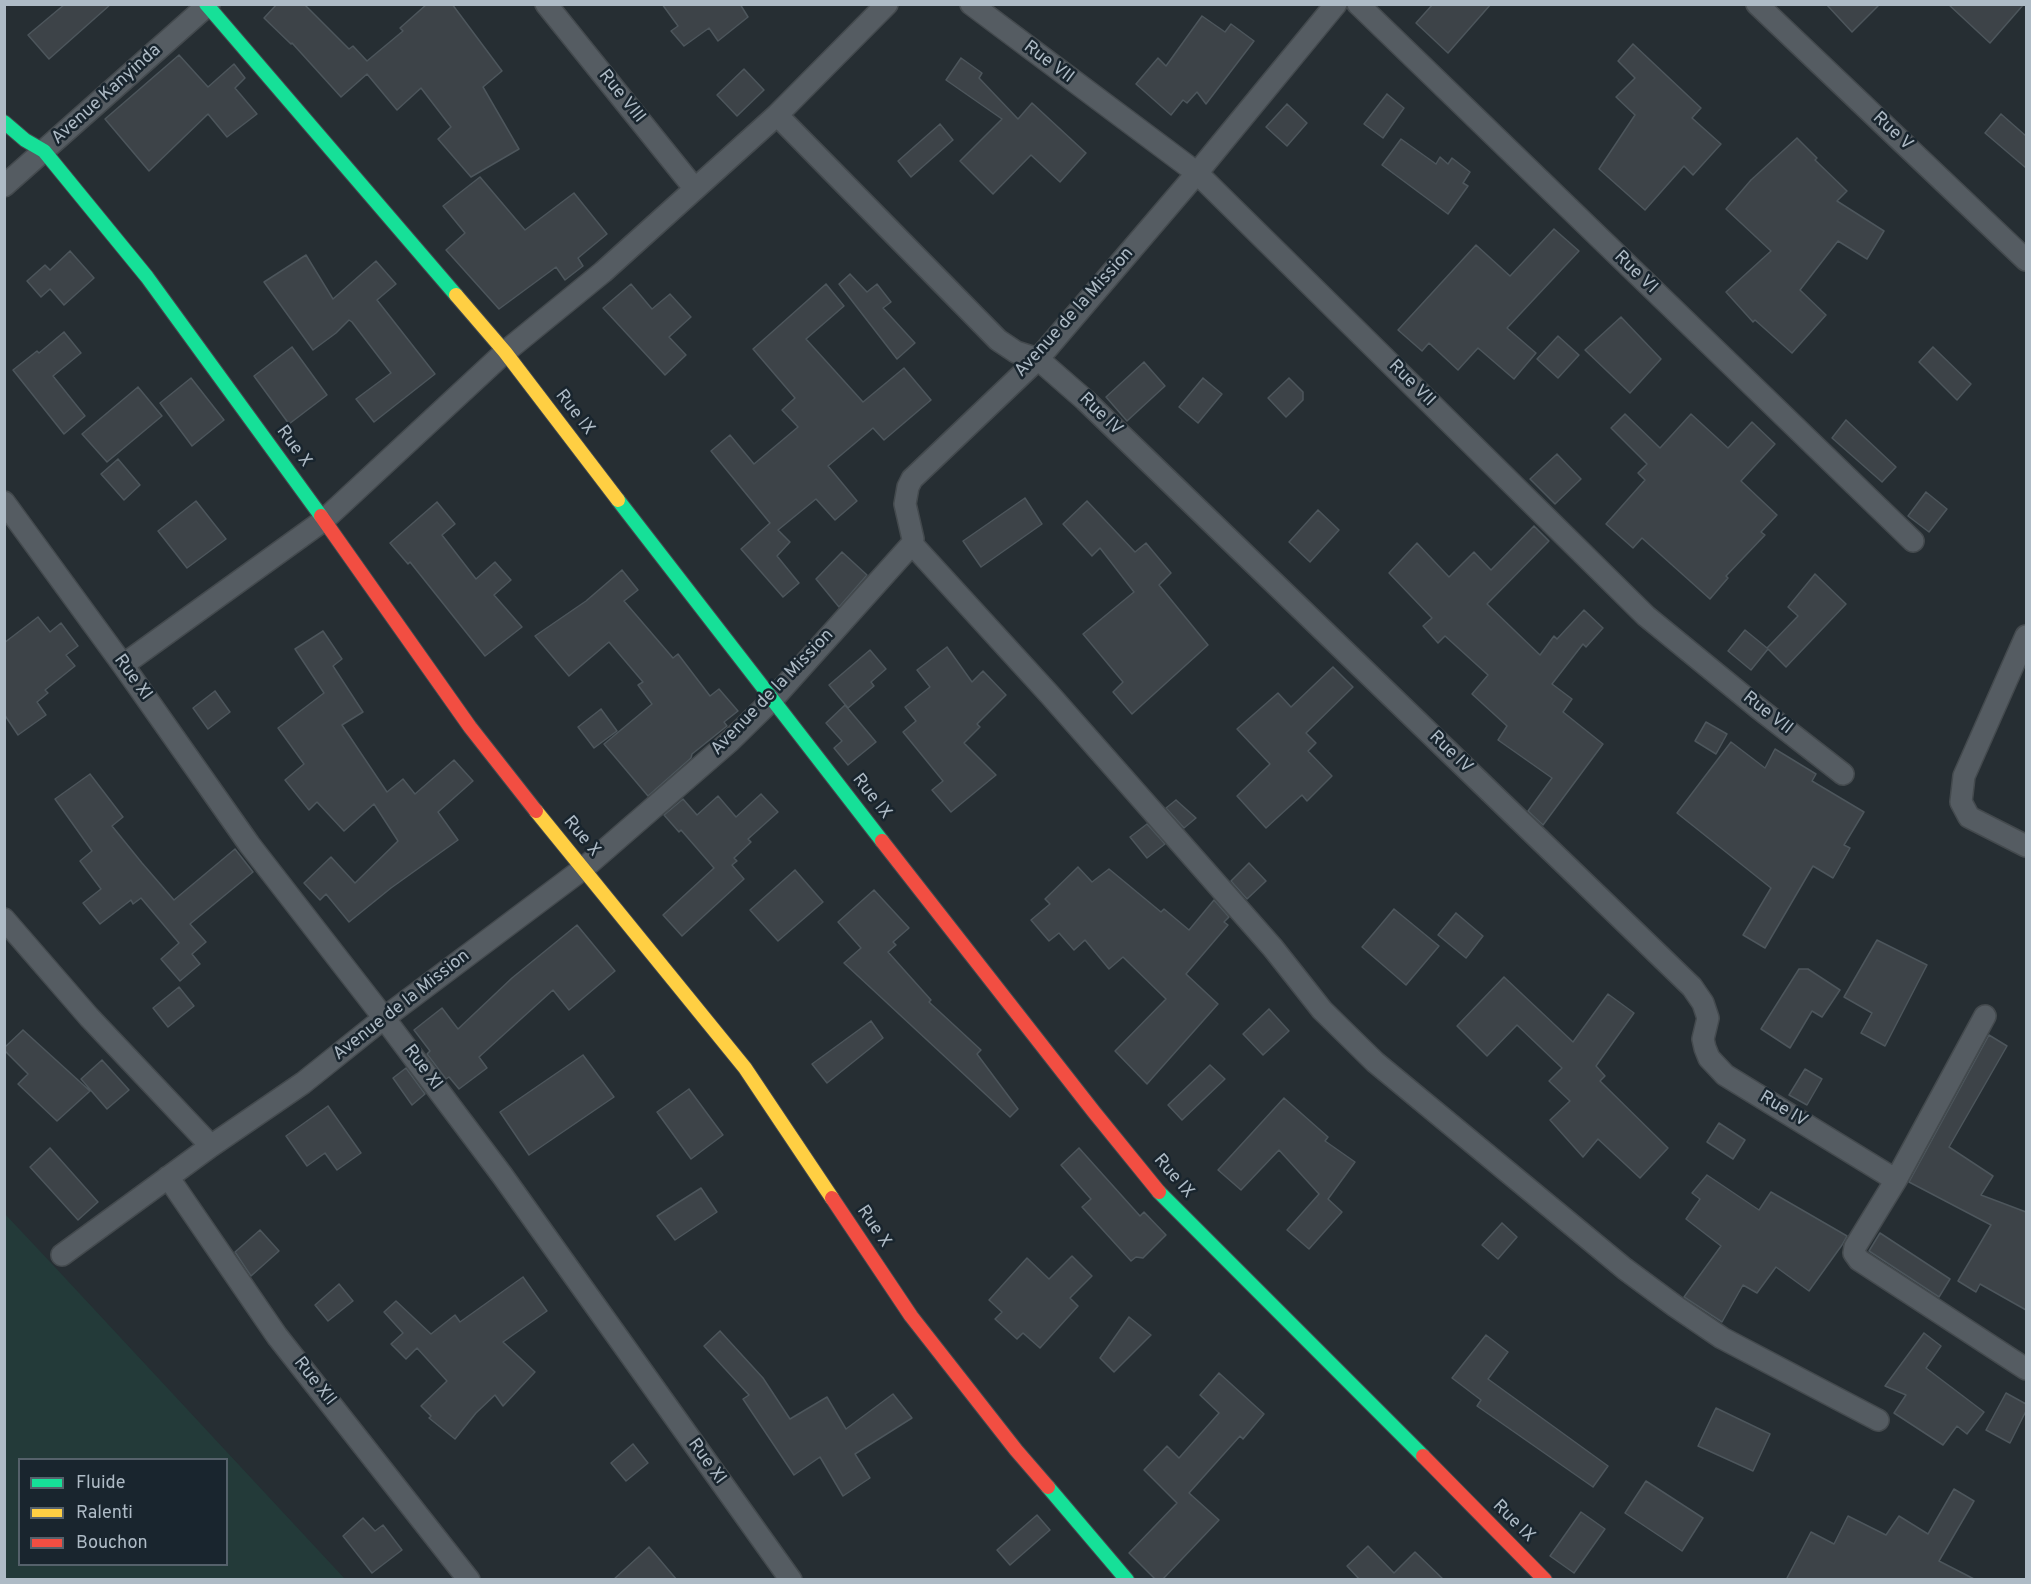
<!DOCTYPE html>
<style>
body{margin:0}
#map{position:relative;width:2031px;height:1584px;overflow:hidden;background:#262e33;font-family:Overpass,sans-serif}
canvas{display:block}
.frame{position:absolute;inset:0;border:6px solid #aebbc6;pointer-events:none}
.legend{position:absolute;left:18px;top:1458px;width:210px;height:108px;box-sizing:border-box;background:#19252e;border:2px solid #55616b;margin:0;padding:8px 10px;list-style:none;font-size:18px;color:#aebbc6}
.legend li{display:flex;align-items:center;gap:12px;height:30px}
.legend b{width:30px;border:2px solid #55616b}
</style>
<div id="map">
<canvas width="2031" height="1584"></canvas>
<div class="frame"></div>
<ul class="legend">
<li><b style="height:8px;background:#16e098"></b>Fluide</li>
<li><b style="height:8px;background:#ffcf43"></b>Ralenti</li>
<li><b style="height:8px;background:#f24e42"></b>Bouchon</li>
</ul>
</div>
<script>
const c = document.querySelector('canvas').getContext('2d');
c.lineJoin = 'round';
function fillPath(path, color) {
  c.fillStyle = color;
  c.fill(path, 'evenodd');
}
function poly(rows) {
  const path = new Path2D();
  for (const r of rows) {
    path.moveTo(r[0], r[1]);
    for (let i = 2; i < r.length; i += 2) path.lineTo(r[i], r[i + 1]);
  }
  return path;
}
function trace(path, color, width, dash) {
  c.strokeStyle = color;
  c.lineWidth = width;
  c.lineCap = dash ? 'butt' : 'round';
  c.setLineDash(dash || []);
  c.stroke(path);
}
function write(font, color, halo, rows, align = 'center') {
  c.font = font + ' Overpass,sans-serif';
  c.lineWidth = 5;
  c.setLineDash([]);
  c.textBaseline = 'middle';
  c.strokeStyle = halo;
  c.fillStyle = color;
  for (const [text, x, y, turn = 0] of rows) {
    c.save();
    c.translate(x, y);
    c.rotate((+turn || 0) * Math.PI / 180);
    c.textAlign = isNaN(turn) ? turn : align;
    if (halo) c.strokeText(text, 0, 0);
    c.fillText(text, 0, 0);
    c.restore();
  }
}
const green = poly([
 [5,1214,53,1265,345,1579,5,1579],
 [20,1460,226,1460,226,1564,20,1564]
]);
const building = poly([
 [65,4,111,4,49,59,28,35,65,4],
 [277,4,304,4,349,49,353,46,367,61,403,31,400,28,427,4,452,4,502,71,483,87,519,149,471,177,438,139,451,127,421,88,397,110,367,74,341,97,292,43,291,44,264,18,277,4],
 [662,4,740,4,748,17,718,41,709,28,684,46,671,31,678,26,662,4],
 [1433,4,1491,4,1448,53,1416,23,1433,4],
 [1826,4,1880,4,1852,32,1826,4],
 [1948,4,2024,4,1990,43,1948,4],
 [1202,16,1225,32,1231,24,1254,41,1206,104,1197,92,1187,103,1183,100,1171,115,1136,84,1158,58,1166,66,1202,16],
 [1633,44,1701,108,1692,118,1721,144,1693,175,1684,166,1645,210,1599,169,1635,115,1616,97,1635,78,1618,61,1633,44],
 [179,55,208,87,234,64,245,78,235,88,257,114,227,137,208,114,149,171,105,119,179,55],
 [961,58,982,73,979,78,1018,119,1032,103,1086,153,1060,182,1031,155,993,194,960,161,1002,119,946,80,961,58],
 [744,69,764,90,737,116,717,95,744,69],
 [1387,94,1404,108,1383,138,1364,124,1387,94],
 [1287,104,1307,123,1287,146,1266,127,1287,104],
 [2001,114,2026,136,2026,168,1985,133,2001,114],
 [940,124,953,140,911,177,898,161,940,124],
 [1797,138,1817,158,1815,160,1847,191,1837,201,1884,231,1867,259,1838,241,1800,290,1826,315,1792,353,1755,320,1753,322,1726,292,1771,251,1726,209,1751,180,1797,138],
 [1401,139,1436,164,1440,157,1448,164,1452,158,1470,172,1463,183,1468,186,1448,214,1382,165,1401,139],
 [480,177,525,230,574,193,607,234,578,258,583,266,565,280,556,267,499,309,446,250,465,233,443,206,480,177],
 [1554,229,1579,251,1507,328,1536,353,1514,379,1478,348,1458,370,1429,343,1422,351,1398,330,1476,245,1510,276,1554,229],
 [70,251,94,278,64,305,50,289,41,297,27,281,45,265,50,270,70,251],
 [306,255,333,299,376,261,396,284,377,300,435,374,374,422,356,399,391,373,352,322,349,320,336,333,313,350,264,282,306,255],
 [850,274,867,292,877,284,891,302,883,308,915,343,897,359,839,284,850,274],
 [631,284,652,309,670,294,691,317,669,337,686,355,665,375,603,308,631,284],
 [826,284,844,306,806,339,863,402,904,368,931,400,884,440,873,428,828,466,857,501,835,520,816,499,778,530,790,542,777,556,799,583,783,597,741,549,770,523,711,451,730,435,754,464,798,427,782,410,795,398,753,349,826,284],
 [1621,317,1661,359,1630,393,1585,350,1621,317],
 [64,332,81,353,53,376,85,416,64,434,13,370,37,351,39,353,64,332],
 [1558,336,1579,355,1558,378,1537,359,1558,336],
 [292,347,327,395,289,424,254,376,292,347],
 [1933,347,1971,384,1957,400,1919,362,1933,347],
 [1144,362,1165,386,1127,421,1106,397,1144,362],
 [191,378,224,420,192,446,160,403,191,378],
 [1203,378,1222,394,1198,423,1179,407,1203,378],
 [1289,378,1303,392,1303,400,1286,417,1268,398,1289,378],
 [138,387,162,416,107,462,82,434,138,387],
 [1625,414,1660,448,1691,414,1728,448,1752,422,1775,444,1741,481,1777,515,1761,532,1765,535,1726,576,1728,578,1710,599,1642,538,1633,548,1606,524,1645,480,1638,473,1647,464,1611,428,1625,414],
 [1846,420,1896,467,1882,482,1832,438,1846,420],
 [1557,454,1581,479,1555,504,1530,479,1557,454],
 [118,459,140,485,124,500,101,474,118,459],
 [1926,492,1947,509,1929,532,1908,516,1926,492],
 [1025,498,1042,524,981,567,963,541,1025,498],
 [196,501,226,539,187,568,158,531,196,501],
 [1087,501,1135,552,1146,543,1171,573,1159,585,1208,645,1132,714,1113,692,1123,682,1083,634,1134,592,1100,548,1092,556,1063,524,1087,501],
 [437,502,455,524,442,535,476,579,495,562,511,580,494,595,522,627,485,656,410,562,408,564,390,543,437,502],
 [1318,510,1339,530,1310,562,1289,542,1318,510],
 [1534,526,1549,541,1487,604,1540,655,1554,636,1557,639,1584,610,1603,628,1586,647,1583,644,1552,684,1572,699,1563,712,1603,744,1543,825,1528,811,1552,778,1498,740,1507,726,1472,694,1488,675,1445,636,1438,643,1423,626,1432,618,1389,573,1417,543,1449,577,1474,552,1491,570,1534,526],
 [842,552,867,575,839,607,816,579,842,552],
 [622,570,638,590,624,601,673,658,678,654,710,696,719,689,738,711,724,722,727,726,692,754,691,758,648,796,604,744,652,704,638,685,643,682,609,642,569,676,535,636,586,601,622,570],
 [1815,574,1846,604,1786,667,1768,649,1751,670,1728,651,1745,630,1767,648,1798,616,1788,607,1815,574],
 [38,617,50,632,61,623,78,646,66,655,75,666,45,690,48,693,37,702,46,715,18,735,4,714,4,643,38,617],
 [323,631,342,659,333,666,363,712,342,725,387,792,403,779,415,794,454,760,473,781,438,812,458,840,391,888,349,922,326,894,320,900,304,883,331,857,355,883,398,841,374,804,344,831,317,802,309,810,285,780,304,764,278,728,324,693,295,649,323,631],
 [947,647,972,682,983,671,1006,695,977,724,980,727,964,743,996,775,951,812,932,790,943,781,903,732,916,721,905,707,930,687,917,670,947,647],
 [870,650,886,669,871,682,874,686,848,708,829,685,870,650],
 [1333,667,1353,687,1306,733,1316,743,1308,751,1332,776,1307,801,1302,795,1266,828,1237,796,1270,764,1237,729,1278,693,1291,707,1333,667],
 [215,691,230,712,208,729,193,708,215,691],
 [845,705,876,742,848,765,834,748,842,741,826,723,845,705],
 [601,709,617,731,594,748,578,727,601,709],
 [1706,722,1727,734,1716,754,1695,741,1706,722],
 [1731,742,1765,768,1775,749,1816,774,1812,781,1864,812,1844,845,1850,848,1833,878,1813,866,1765,948,1743,935,1771,888,1677,813,1731,742],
 [90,774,123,817,112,826,142,863,174,900,235,849,253,872,190,924,206,942,192,954,200,964,180,981,161,959,179,943,141,898,133,904,131,900,100,924,83,903,101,889,80,861,92,851,55,799,90,774],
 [761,794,778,812,748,839,751,842,734,858,737,861,732,865,744,879,682,936,663,915,714,868,681,830,679,832,664,815,683,799,697,815,718,796,736,817,761,794],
 [1176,800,1196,818,1184,828,1166,808,1176,800],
 [1147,824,1165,844,1147,858,1130,837,1147,824],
 [1249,863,1266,881,1247,899,1231,881,1249,863],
 [1078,867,1092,882,1109,869,1161,912,1164,909,1189,930,1214,900,1229,917,1224,922,1228,925,1186,974,1218,1004,1147,1084,1115,1051,1166,999,1123,957,1109,969,1085,940,1074,950,1059,933,1049,941,1031,920,1050,904,1045,899,1078,867],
 [795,870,823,902,778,941,750,910,795,870],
 [874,890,909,928,893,942,896,945,888,952,931,1000,929,1002,981,1050,977,1054,1018,1109,1010,1117,844,963,861,948,838,922,874,890],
 [1394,909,1439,946,1406,985,1362,947,1394,909],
 [1456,913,1483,936,1466,958,1438,935,1456,913],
 [577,925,615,971,569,1010,553,990,479,1057,487,1068,459,1089,449,1077,446,1079,427,1054,430,1051,414,1030,442,1008,458,1029,512,978,577,925],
 [1877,940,1927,965,1885,1046,1861,1033,1872,1013,1844,997,1877,940],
 [1799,969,1808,969,1840,990,1822,1017,1812,1011,1790,1048,1761,1029,1799,969],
 [1504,977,1573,1042,1608,994,1634,1013,1596,1066,1605,1076,1600,1081,1668,1148,1640,1178,1598,1139,1583,1157,1550,1120,1570,1101,1549,1081,1562,1068,1517,1025,1487,1056,1457,1026,1504,977],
 [179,987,194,1006,168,1027,153,1008,179,987],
 [1269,1009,1289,1031,1263,1055,1243,1034,1269,1009],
 [871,1021,883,1038,827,1083,812,1064,871,1021],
 [23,1030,90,1091,57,1121,18,1084,28,1074,4,1050,4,1048,23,1030],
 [1989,1035,2007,1046,1949,1147,1993,1176,1981,1195,2026,1212,2026,1310,1980,1284,1976,1292,1958,1281,1991,1225,1909,1182,1989,1035],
 [583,1055,614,1097,529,1155,500,1112,583,1055],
 [102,1060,129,1090,107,1109,81,1079,102,1060],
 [1210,1065,1225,1079,1182,1120,1168,1105,1210,1065],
 [406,1068,425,1094,412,1105,393,1078,406,1068],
 [1805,1069,1822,1079,1807,1105,1789,1095,1805,1069],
 [689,1089,723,1135,691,1159,657,1112,689,1089],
 [1284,1098,1328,1137,1325,1141,1355,1162,1328,1199,1342,1212,1309,1249,1287,1230,1319,1194,1279,1150,1241,1190,1218,1170,1284,1098],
 [328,1106,361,1153,337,1170,325,1153,307,1166,286,1136,328,1106],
 [1719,1123,1745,1140,1733,1159,1707,1142,1719,1123],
 [50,1148,98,1202,78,1220,30,1167,50,1148],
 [1079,1148,1140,1216,1144,1212,1166,1235,1143,1258,1136,1257,1131,1261,1082,1207,1091,1199,1061,1165,1079,1148],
 [1707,1175,1759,1210,1771,1192,1847,1236,1842,1245,1809,1291,1776,1267,1757,1293,1743,1285,1722,1322,1684,1297,1721,1246,1686,1219,1700,1199,1692,1193,1707,1175],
 [701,1188,717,1212,675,1240,657,1216,701,1188],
 [1502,1223,1517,1237,1498,1259,1482,1245,1502,1223],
 [260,1230,279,1251,251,1276,235,1252,260,1230],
 [1880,1233,1950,1279,1939,1297,1869,1251,1880,1233],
 [1072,1256,1092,1276,1070,1298,1078,1306,1040,1348,1023,1333,1017,1339,995,1319,1002,1312,989,1300,1027,1258,1049,1279,1072,1256],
 [523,1277,547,1311,503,1342,535,1372,503,1406,495,1395,476,1413,455,1439,429,1418,431,1416,421,1406,447,1381,417,1348,406,1359,391,1344,403,1333,384,1312,396,1301,431,1334,455,1315,460,1322,523,1277],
 [339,1284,353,1301,328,1321,315,1305,339,1284],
 [1129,1317,1151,1335,1114,1372,1100,1358,1129,1317],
 [720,1331,763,1378,790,1419,827,1397,846,1429,893,1394,912,1418,855,1454,870,1478,843,1496,820,1457,794,1475,743,1399,749,1395,704,1346,720,1331],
 [1924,1333,1941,1346,1926,1368,1984,1412,1967,1434,1957,1426,1943,1445,1894,1413,1906,1395,1885,1386,1924,1333],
 [1486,1335,1508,1352,1488,1379,1608,1466,1593,1487,1477,1406,1481,1400,1452,1378,1486,1335],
 [1219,1373,1264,1414,1243,1439,1240,1436,1189,1493,1219,1520,1162,1580,1156,1580,1129,1553,1177,1503,1144,1470,1167,1446,1179,1458,1219,1413,1200,1395,1219,1373],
 [2006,1393,2026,1404,2026,1411,2010,1443,1986,1430,2006,1393],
 [1716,1408,1770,1434,1753,1471,1698,1446,1716,1408],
 [633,1444,648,1463,626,1481,611,1463,633,1444],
 [1646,1481,1703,1518,1682,1551,1625,1513,1646,1481],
 [1954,1489,1974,1501,1939,1561,1976,1580,1786,1580,1811,1532,1834,1544,1848,1516,1886,1535,1899,1516,1928,1534,1954,1489],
 [1581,1512,1605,1529,1574,1573,1550,1556,1581,1512],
 [1037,1515,1050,1530,1010,1565,997,1550,1037,1515],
 [363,1518,375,1531,383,1525,402,1550,372,1573,343,1536,363,1518],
 [1368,1546,1394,1573,1415,1552,1444,1580,1360,1580,1347,1566,1368,1546],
 [649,1547,677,1580,613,1580,649,1547]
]);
const street = poly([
 [546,4,695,189],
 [971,4,1197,173,1646,616,1757,707,1843,774],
 [1358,4,1913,541],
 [1757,4,2026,260],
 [777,115,998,340,1016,352,1038,359,1085,400,1692,987,1703,1003,1708,1018,1703,1039,1705,1048,1709,1058,1725,1075,1896,1180],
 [4,186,209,4],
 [4,502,123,665,249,844,384,1018,502,1175,791,1580],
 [912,544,1050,695,1273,948,1322,1010,1375,1062,1625,1269,1675,1306,1722,1338,1878,1420],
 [2026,636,1964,776,1961,802,1969,817,2026,846],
 [123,665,324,520,505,352,603,272,777,115,887,4],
 [4,919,89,1017,211,1146],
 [1985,1016,1896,1180,1855,1247,1854,1253,1859,1260,2026,1369],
 [168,1177,277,1336,469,1580],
 [62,1255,211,1146,303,1083,384,1018,584,868,730,741,772,700,912,544,913,539,905,504,908,487,912,479,1038,359,1197,173,1336,4]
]);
const fast = poly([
 [206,4,456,295],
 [4,122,25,140,44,151,147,277,321,516],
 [618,500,882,841],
 [1159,1192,1423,1456],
 [1048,1487,1127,1580]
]);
const slow = poly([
 [456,295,505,352,618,500],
 [536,811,745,1068,832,1198]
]);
const jam = poly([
 [321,516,470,727,536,811],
 [882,841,1094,1112,1159,1192],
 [832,1198,911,1316,1016,1450,1048,1487],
 [1423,1456,1545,1580]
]);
const streetNames = [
 ["Rue VII",1048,63,37],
 ["Avenue Kanyinda",107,95,-42],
 ["Rue VIII",621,97,51],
 ["Rue V",1892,132,43],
 ["Rue VI",1635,273,44],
 ["Avenue de la Mission",1075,313,-48],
 ["Rue VII",1411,384,45],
 ["Rue IX",574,413,52],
 ["Rue IV",1100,415,44],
 ["Rue X",293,447,54],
 ["Rue XI",132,678,54],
 ["Avenue de la Mission",773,693,-46],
 ["Rue VII",1767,714,38],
 ["Rue IV",1450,753,44],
 ["Rue IX",871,797,52],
 ["Rue X",581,837,50],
 ["Avenue de la Mission",402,1006,-38],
 ["Rue XI",422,1068,53],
 ["Rue IV",1783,1110,31],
 ["Rue IX",1173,1177,49],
 ["Rue X",873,1227,56],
 ["Rue XII",314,1382,52],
 ["Rue XI",706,1462,54],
 ["Rue IX",1513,1522,45]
];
fillPath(green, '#233a39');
fillPath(building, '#3d4348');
trace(building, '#4d565c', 1.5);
trace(street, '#444a4e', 24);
trace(fast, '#444a4e', 16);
trace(slow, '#444a4e', 16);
trace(jam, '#444a4e', 16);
trace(street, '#555c62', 21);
trace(fast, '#16e098', 14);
trace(slow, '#ffcf43', 14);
trace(jam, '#f24e42', 14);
write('18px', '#aebbc6', '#19252e', streetNames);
</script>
